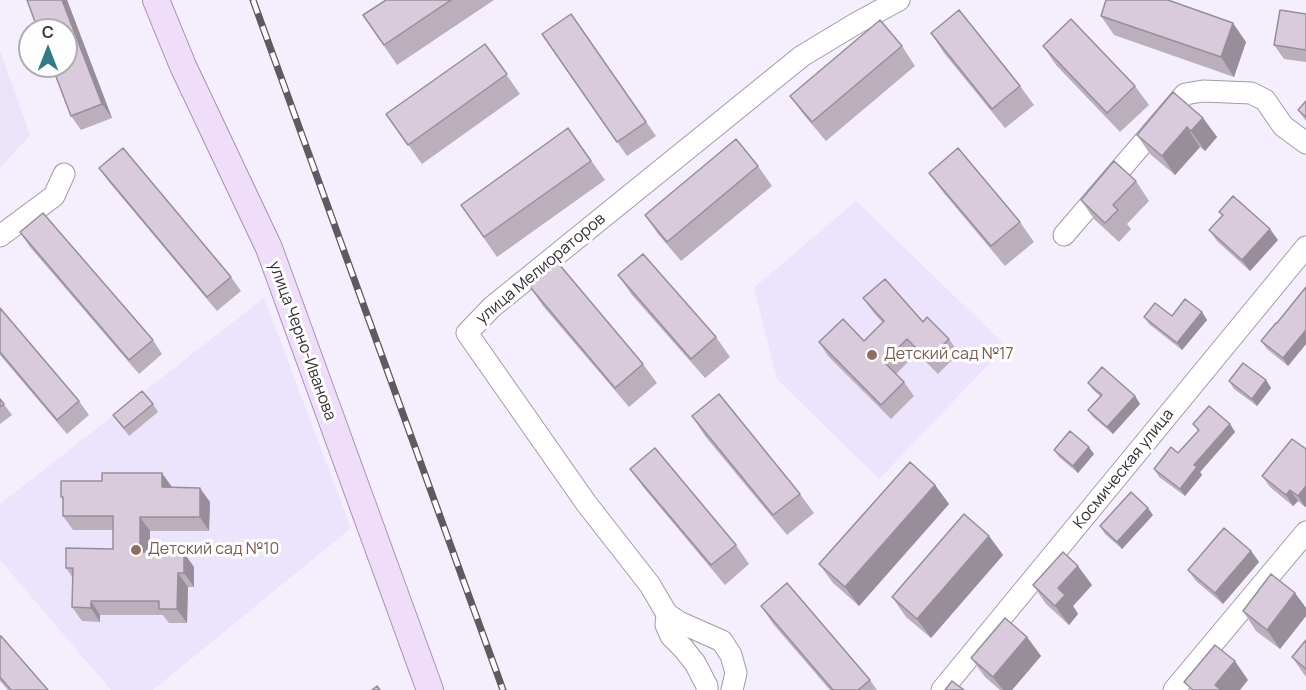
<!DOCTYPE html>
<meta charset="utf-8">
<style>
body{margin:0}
#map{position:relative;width:1306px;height:690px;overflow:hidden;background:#f4eefd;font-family:Manrope,sans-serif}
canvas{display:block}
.north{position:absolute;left:18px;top:18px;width:60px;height:60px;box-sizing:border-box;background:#fefefe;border:2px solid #adacae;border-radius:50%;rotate:0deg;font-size:16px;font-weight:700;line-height:24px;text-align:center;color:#333037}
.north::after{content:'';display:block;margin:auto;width:21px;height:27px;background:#337b84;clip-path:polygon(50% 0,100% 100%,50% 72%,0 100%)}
</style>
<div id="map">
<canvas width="1306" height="690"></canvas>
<div class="north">С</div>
</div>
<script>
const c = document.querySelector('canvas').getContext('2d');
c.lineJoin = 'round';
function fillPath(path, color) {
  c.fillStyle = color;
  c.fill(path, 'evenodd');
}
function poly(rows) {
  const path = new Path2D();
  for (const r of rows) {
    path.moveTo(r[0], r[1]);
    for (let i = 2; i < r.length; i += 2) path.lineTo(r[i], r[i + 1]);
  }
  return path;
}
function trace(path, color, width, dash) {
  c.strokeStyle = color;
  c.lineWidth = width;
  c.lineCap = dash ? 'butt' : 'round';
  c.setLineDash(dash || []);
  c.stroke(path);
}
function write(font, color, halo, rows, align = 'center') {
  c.font = font + ' Manrope,sans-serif';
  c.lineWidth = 6;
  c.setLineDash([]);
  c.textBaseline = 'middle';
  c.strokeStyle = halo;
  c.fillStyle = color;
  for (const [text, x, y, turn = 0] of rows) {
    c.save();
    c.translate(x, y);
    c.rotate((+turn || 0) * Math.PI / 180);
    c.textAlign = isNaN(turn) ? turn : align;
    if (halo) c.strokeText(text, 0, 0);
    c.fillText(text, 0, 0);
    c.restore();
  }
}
const built = poly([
 [856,201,1006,346,879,479,777,379,754,288],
 [264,298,351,528,153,690,111,690,0,560,0,504]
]);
const medical = poly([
 [0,51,30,135,0,168]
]);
const minor = poly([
 [1064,235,1185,94,1203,91,1251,93,1265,100,1283,126,1306,143],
 [0,236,54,196,64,174],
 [667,614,666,625,671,636,683,648,695,663,707,686,707,690],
 [732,690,736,673,731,655,722,641,679,622,667,614,650,585,586,503,467,333,492,307,802,56,855,24,899,0],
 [942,690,1306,247],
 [1174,690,1306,532]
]);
const major = poly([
 [156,0,183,66,269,248,430,690]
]);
const rail = poly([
 [253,0,503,690]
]);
const wall = poly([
 [27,0,67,0,112,118,81,130,71,116],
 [386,0,494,0,397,65,363,15],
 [571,14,656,136,627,156,542,34],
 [1306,14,1306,62,1284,59,1274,45],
 [1101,16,1246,42,1234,77,1114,35],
 [931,33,1020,86,1034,105,1005,128,944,53],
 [485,44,520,94,422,164,386,114],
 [902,46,915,66,826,141,804,115,790,96],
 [1043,46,1135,86,1149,105,1120,132,1056,65],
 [1306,101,1306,121,1298,110],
 [1203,118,1217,137,1205,151,1200,147,1175,175,1150,154,1137,135],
 [568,128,605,180,497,257,461,205],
 [758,166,772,186,681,261,658,234,645,215],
 [99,168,231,277,241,291,217,311,109,182],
 [929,173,1020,222,1034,242,1005,266,943,192],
 [1136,181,1149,201,1127,224,1131,229,1119,242,1094,219,1081,200],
 [1219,212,1278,240,1250,271,1217,241,1209,230,1222,216],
 [20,232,153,340,162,354,139,374,30,247],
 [618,275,716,337,730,357,705,378,632,295],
 [530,287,643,364,657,383,629,407,543,306],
 [1306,287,1306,344,1288,366,1267,349,1261,341,1277,323],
 [863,298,923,322,949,339,959,353,938,374,917,353,896,374,904,382,914,396,891,419,828,356,819,342,864,341,883,323,873,312],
 [0,308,79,401,89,415,67,434,0,355],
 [1202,312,1207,320,1182,350,1149,324,1144,317,1172,316],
 [1266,380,1271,388,1257,406,1234,389,1229,381],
 [1088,383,1135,396,1140,404,1113,434,1093,417,1088,410,1100,396,1093,390],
 [0,399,12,415,0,424],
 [153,404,158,412,129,436,113,415],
 [692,416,800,494,814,513,787,535,705,436],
 [1193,424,1230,424,1235,432,1200,472,1202,475,1185,496,1159,477,1154,469,1178,453,1198,431],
 [1306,449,1306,506,1305,507,1298,501,1293,506,1270,487,1262,476],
 [1054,450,1094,454,1078,473,1059,457],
 [630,469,736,545,749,564,725,585,644,488],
 [102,481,172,487,210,502,209,531,150,531,150,552,184,553,194,567,194,587,188,587,187,623,169,623,163,615,100,615,100,622,82,621,72,607,73,578,66,568,113,549,113,530,73,530,63,516,63,500,61,497],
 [935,485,949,504,859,606,833,583,819,564],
 [1153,515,1122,549,1105,534,1100,526],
 [989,536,1003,555,931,638,906,617,892,597],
 [1251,551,1259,562,1223,604,1196,581,1188,570],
 [1033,585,1092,585,1073,606,1078,614,1069,625,1046,604],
 [1295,593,1306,608,1306,616,1280,649,1256,631,1243,611],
 [761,606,870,680,877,690,830,690,774,625],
 [0,636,48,690,8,690,0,681],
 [1027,637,1041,656,1012,690,1000,690,985,677,971,658],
 [1306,640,1306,677,1292,657]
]);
const shadedWall = poly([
 [62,0,67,0,112,118,102,104],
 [1233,23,1246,42,1234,77,1221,57],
 [1203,118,1217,137,1205,151,1191,131],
 [1187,127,1200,147,1175,175,1162,156],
 [1270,229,1278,240,1250,271,1242,260],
 [1202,312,1207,320,1182,350,1177,343],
 [1306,330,1306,344,1288,366,1283,358],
 [1266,380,1271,388,1257,406,1252,399],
 [1135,396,1140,404,1113,434,1107,427],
 [1230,424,1235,432,1200,472,1202,475,1185,496,1180,489,1194,465],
 [1089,447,1094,454,1078,473,1073,466],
 [162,473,172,487,172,501,162,487],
 [935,485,949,504,859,606,845,587],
 [1306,486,1306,506,1305,507,1298,496],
 [200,488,210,502,209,531,200,517],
 [1290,490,1298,501,1293,506,1286,495],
 [1148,508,1153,515,1122,549,1117,542],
 [140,517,150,531,150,566,140,552],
 [989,536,1003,555,931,638,917,619],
 [1251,551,1259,562,1223,604,1215,593],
 [184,553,194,567,194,587,184,573],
 [1078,566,1092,585,1073,606,1078,614,1069,625,1055,606,1058,588],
 [178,573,188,587,187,623,177,609],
 [1295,593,1306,608,1306,616,1280,649,1267,630],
 [91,601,100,615,100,622,91,608],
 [1027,637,1041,656,1012,690,1003,690,993,677],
 [1235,661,1248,680,1240,690,1218,690,1215,685]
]);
const building = poly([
 [27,0,62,0,102,104,71,116,52,66,66,66,66,30,38,30,27,0],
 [386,0,451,0,384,45,363,15,386,0],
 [1106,0,1168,0,1233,23,1221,57,1101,16,1106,0],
 [959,10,1020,86,992,109,931,33,959,10],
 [1280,10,1306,14,1306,50,1274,45,1280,10],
 [571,14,646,122,617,142,542,34,571,14],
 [1071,19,1135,86,1107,113,1043,46,1071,19],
 [880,20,902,46,812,122,790,96,880,20],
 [485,44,507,74,408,145,386,114,485,44],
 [1173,92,1203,118,1191,131,1187,127,1162,156,1137,135,1173,92],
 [1306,101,1306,117,1298,110,1306,101],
 [568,128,591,161,484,237,461,205,568,128],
 [736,139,758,166,667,242,645,215,736,139],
 [123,148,231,277,207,297,99,168,123,148],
 [958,148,1020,222,991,246,929,173,958,148],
 [1114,161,1136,181,1113,205,1118,210,1105,223,1081,200,1114,161],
 [1233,196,1270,229,1242,260,1209,230,1223,215,1219,212,1233,196],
 [43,213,153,340,129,360,20,232,43,213],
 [643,254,716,337,691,359,618,275,643,254],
 [558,263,643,364,615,388,530,287,558,263],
 [885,279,923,322,927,317,949,339,928,360,907,339,884,362,904,382,881,405,819,342,843,319,864,341,884,321,863,298,885,279],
 [1306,287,1306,330,1283,358,1261,341,1276,323,1277,323,1306,287],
 [1185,299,1202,312,1177,343,1144,317,1155,303,1172,316,1185,299],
 [0,308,79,401,57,420,0,352,0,308],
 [1243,363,1266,380,1252,399,1229,381,1243,363],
 [1102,367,1135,396,1107,427,1088,410,1102,395,1088,383,1102,367],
 [142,391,153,404,124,428,113,415,142,391],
 [719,394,800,494,773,515,692,416,719,394],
 [0,399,4,404,0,407,0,399],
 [1209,406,1230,424,1194,465,1197,467,1180,489,1154,469,1171,447,1178,453,1199,430,1193,424,1209,406],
 [1070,431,1089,447,1073,466,1054,450,1070,431],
 [1292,439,1306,449,1306,486,1298,496,1290,490,1286,495,1262,476,1292,439],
 [655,448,736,545,711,565,630,469,655,448],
 [910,462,935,485,845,587,819,564,910,462],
 [102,473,162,473,162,487,200,488,200,517,140,517,140,552,184,553,184,573,178,573,177,609,159,609,159,601,91,601,91,608,72,607,73,568,66,568,66,548,113,549,113,516,63,516,63,497,61,497,61,481,102,481,102,473],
 [1131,492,1148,508,1117,542,1100,526,1131,492],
 [964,514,989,536,917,619,892,597,964,514],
 [1224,528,1251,551,1215,593,1188,570,1224,528],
 [1063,552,1078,566,1058,588,1065,595,1055,606,1033,585,1063,552],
 [1271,574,1295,593,1267,630,1243,611,1271,574],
 [787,583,870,680,858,690,833,690,761,606,787,583],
 [1005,618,1027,637,993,677,971,658,1005,618],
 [0,636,1,636,48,690,11,690,0,677,0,636],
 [1306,640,1306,669,1292,657,1306,640],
 [1215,645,1235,661,1215,685,1221,690,1193,690,1184,682,1215,645],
 [952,681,964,690,945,690,952,681],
 [377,686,380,690,372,690,377,686]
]);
const markers = [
 [872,355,6,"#8d6e63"],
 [136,550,6,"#8d6e63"]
];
const streetNames = [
 ["улица Мелиораторов",541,269,-40],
 ["улица Черно-Иванова",302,341,70],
 ["Космическая улица",1124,469,-51]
];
const educationNames = [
 ["Детский сад №17",884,355],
 ["Детский сад №10",148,550]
];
fillPath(built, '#ece3fc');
fillPath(medical, '#eae3f9');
trace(minor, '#a09aaa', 23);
trace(major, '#a792b2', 28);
trace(minor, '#fff', 21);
trace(major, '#f0ddf9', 26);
trace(rail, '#5d5a62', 7);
trace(rail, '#fefefe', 4.5, [14]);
fillPath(wall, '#bbafbc');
fillPath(shadedWall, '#988e99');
fillPath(building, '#d9cbdb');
trace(building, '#988e99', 1.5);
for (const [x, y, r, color] of markers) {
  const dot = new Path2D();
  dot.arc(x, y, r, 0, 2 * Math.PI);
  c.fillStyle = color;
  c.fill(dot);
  trace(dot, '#fefefe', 2);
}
write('16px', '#333037', '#fefefe', streetNames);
write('16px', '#785e54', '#fefefe', educationNames, 'left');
</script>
